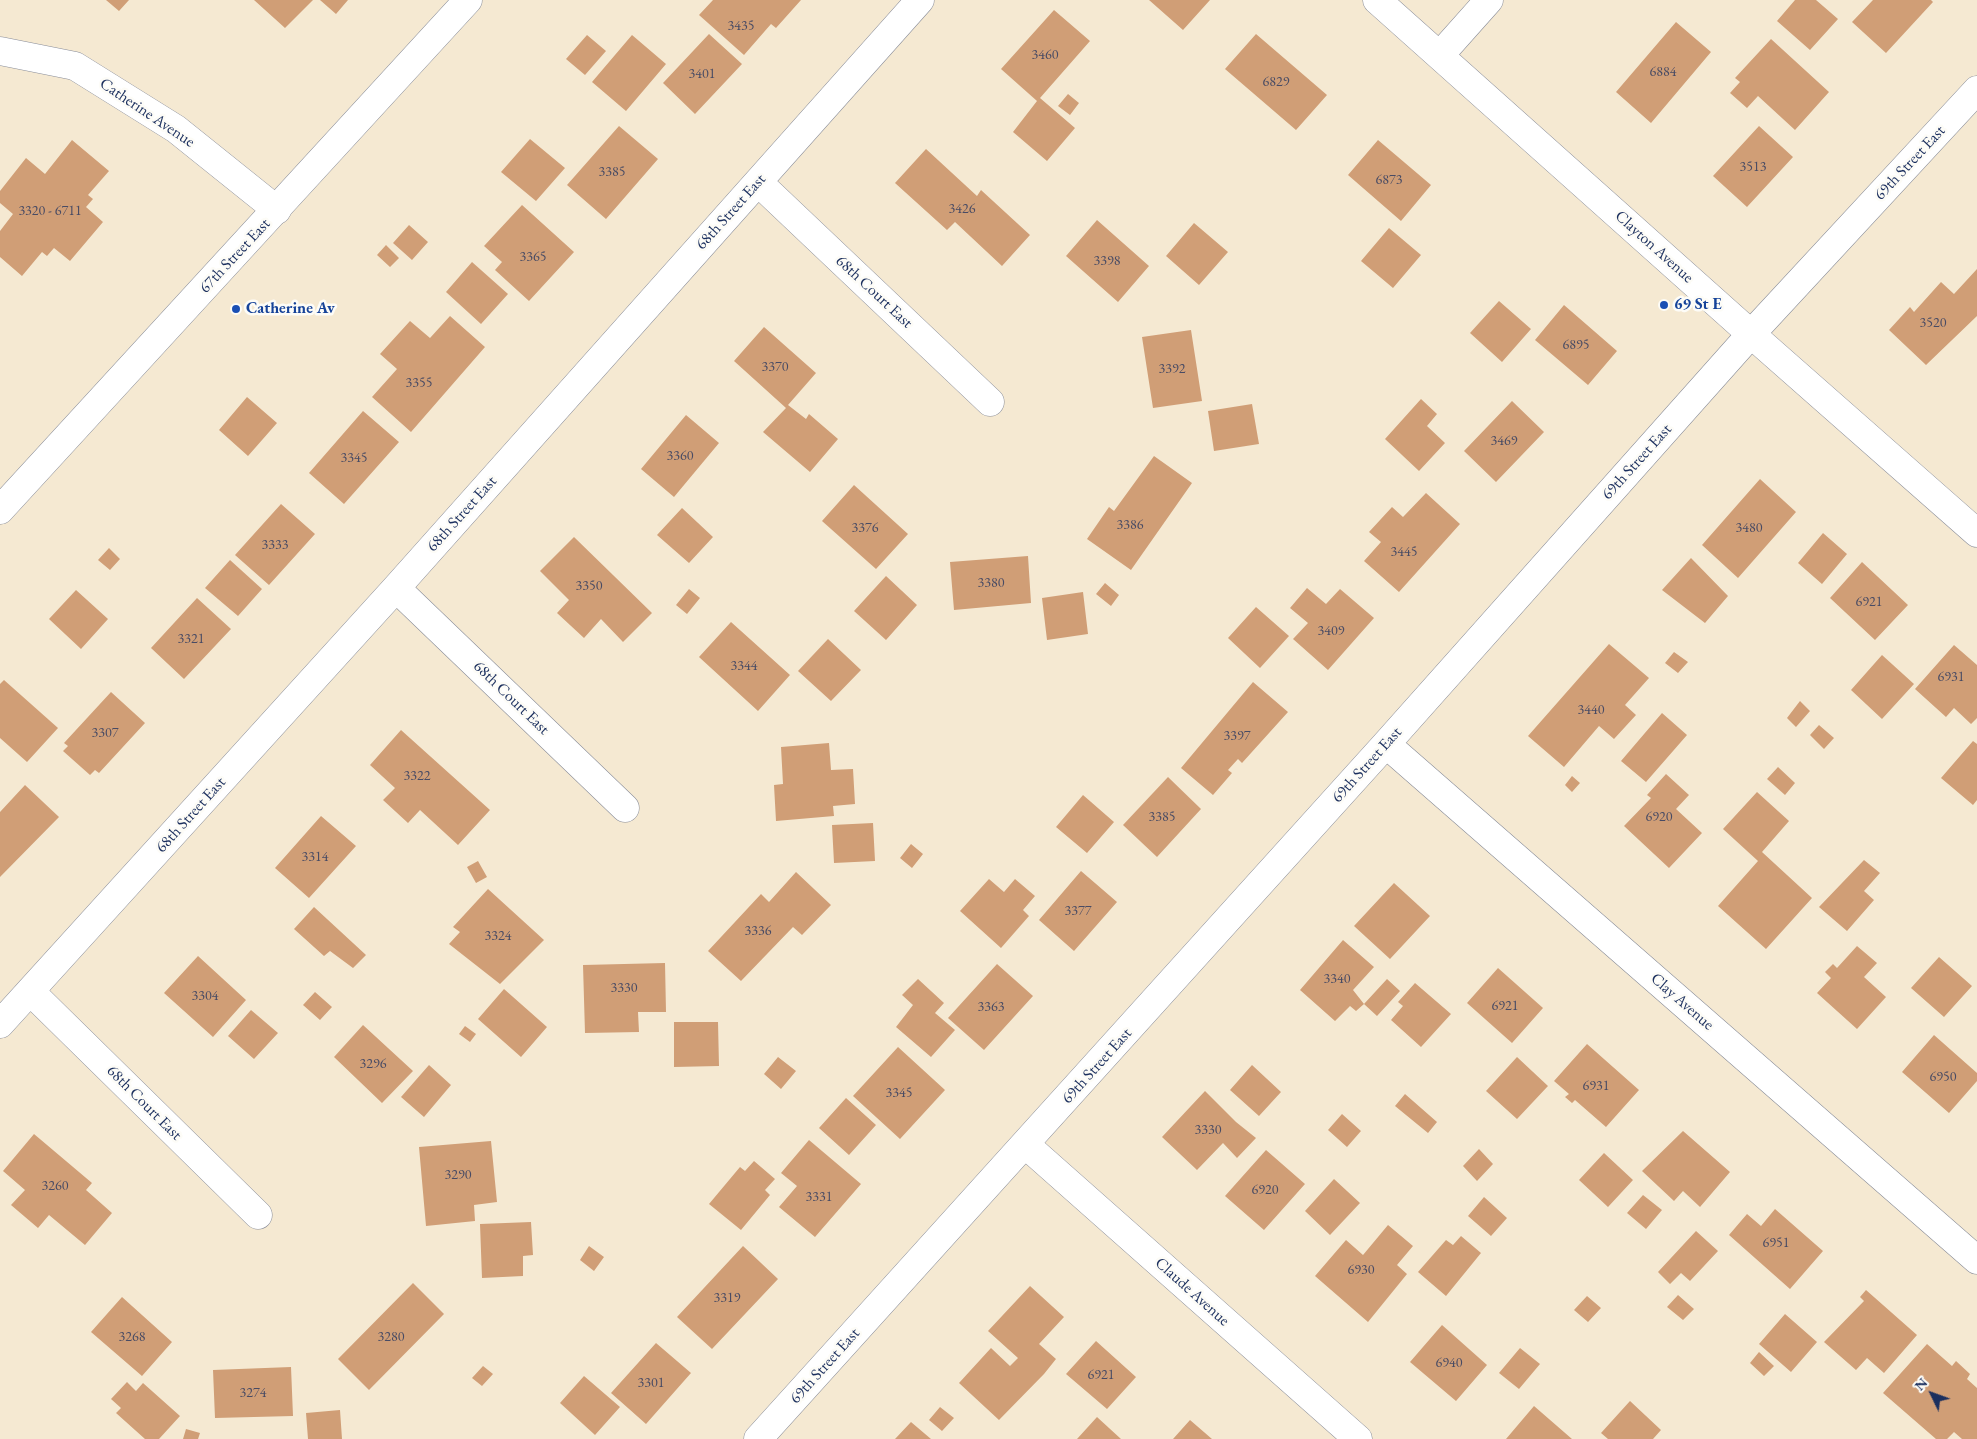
<!DOCTYPE html>
<style>
body{margin:0}
#map{position:relative;width:1977px;height:1439px;overflow:hidden;background:#f5e9d2;font-family:"EB Garamond",serif}
canvas{display:block}
.north{position:absolute;left:1907px;top:1369px;width:50px;height:50px;-webkit-text-stroke:4px #fdfcf7;paint-order:stroke;rotate:312deg;font-size:14px;font-weight:700;line-height:20px;text-align:center;color:#1b2f5e}
.north::after{content:'';display:block;margin:auto;width:18px;height:22px;background:#1b2f5e;clip-path:polygon(50% 0,100% 100%,50% 72%,0 100%)}
</style>
<div id="map">
<canvas width="1977" height="1439"></canvas>
<div class="north">N</div>
</div>
<script>
const c = document.querySelector('canvas').getContext('2d');
c.lineJoin = 'round';
function fillPath(path, color) {
  c.fillStyle = color;
  c.fill(path, 'evenodd');
}
function poly(rows) {
  const path = new Path2D();
  for (const r of rows) {
    path.moveTo(r[0], r[1]);
    for (let i = 2; i < r.length; i += 2) path.lineTo(r[i], r[i + 1]);
  }
  return path;
}
function trace(path, color, width, dash) {
  c.strokeStyle = color;
  c.lineWidth = width;
  c.lineCap = dash ? 'butt' : 'round';
  c.setLineDash(dash || []);
  c.stroke(path);
}
function write(font, color, halo, rows, align = 'center') {
  c.font = font + ' "EB Garamond",serif';
  c.lineWidth = 5;
  c.setLineDash([]);
  c.textBaseline = 'middle';
  c.strokeStyle = halo;
  c.fillStyle = color;
  for (const [text, x, y, turn = 0] of rows) {
    c.save();
    c.translate(x, y);
    c.rotate((+turn || 0) * Math.PI / 180);
    c.textAlign = isNaN(turn) ? turn : align;
    if (halo) c.strokeText(text, 0, 0);
    c.fillText(text, 0, 0);
    c.restore();
  }
}
const building = poly([
 [106,0,129,0,119,11],
 [254,0,313,0,285,28],
 [320,0,348,0,336,14],
 [713,0,801,0,776,28,771,24,744,55,699,15],
 [1149,0,1210,0,1183,30],
 [1795,0,1816,0,1838,19,1810,50,1777,21],
 [1873,0,1931,0,1933,2,1886,53,1852,22],
 [1054,10,1090,41,1040,98,1075,128,1047,161,1013,132,1037,101,1001,69],
 [1676,22,1711,52,1651,123,1616,92],
 [709,34,742,64,695,114,663,83],
 [1256,34,1327,95,1296,130,1225,69],
 [587,35,606,51,585,75,566,59],
 [632,35,666,64,626,111,592,82],
 [1771,39,1829,92,1795,130,1758,96,1747,108,1730,93,1740,82,1735,78],
 [1068,94,1079,103,1070,115,1058,106],
 [619,126,658,159,606,219,567,185],
 [1759,126,1793,157,1747,207,1713,176],
 [530,139,565,168,536,201,501,172],
 [72,140,109,171,88,195,93,199,86,207,103,222,70,261,54,248,47,256,42,252,22,276,0,257,0,231,13,214,0,203,0,191,26,158,45,174],
 [1378,140,1431,185,1401,221,1348,175],
 [926,149,977,196,981,190,1030,235,1002,266,955,222,947,230,895,183],
 [522,205,574,252,529,301,495,270,502,262,484,246],
 [1097,220,1149,266,1118,302,1066,256],
 [1194,223,1228,252,1199,285,1166,256],
 [409,225,428,242,412,260,393,243],
 [1389,228,1421,255,1393,288,1361,261],
 [386,245,399,258,390,267,377,255],
 [472,262,508,294,481,324,446,292],
 [1977,269,1977,316,1926,365,1889,330,1910,307,1914,312,1941,282,1954,294],
 [1499,301,1531,329,1502,362,1470,333],
 [1564,305,1617,351,1588,385,1535,340],
 [450,316,485,347,411,432,372,397,397,369,380,354,410,321,430,338],
 [764,327,816,373,788,405,806,419,809,414,838,439,810,472,763,432,786,408,734,361],
 [1191,330,1202,401,1153,408,1142,337],
 [247,397,277,423,248,456,219,430],
 [1421,399,1437,414,1427,426,1445,443,1419,471,1385,439],
 [1512,401,1544,432,1496,482,1464,451],
 [1252,404,1259,444,1214,451,1208,411],
 [363,411,399,442,344,504,309,473],
 [686,415,719,443,674,497,641,469],
 [1154,456,1192,483,1131,570,1087,539,1109,507,1114,511],
 [1760,479,1796,512,1738,578,1702,545],
 [854,485,908,534,876,569,822,521],
 [1426,493,1460,524,1399,592,1364,561,1381,542,1369,532,1392,507,1403,517],
 [281,504,315,534,269,585,235,555],
 [682,508,713,537,689,563,657,535],
 [1823,533,1847,554,1822,584,1798,563],
 [574,537,652,613,623,642,601,619,584,638,557,613,569,600,540,571],
 [109,548,120,559,110,570,98,560],
 [1028,556,1031,603,954,610,950,562],
 [1691,558,1728,596,1705,623,1662,590],
 [230,560,262,589,238,616,205,588],
 [1862,562,1908,605,1875,640,1830,598],
 [886,576,917,605,886,640,854,611],
 [1105,583,1119,595,1111,606,1096,594],
 [1307,588,1326,604,1340,589,1374,618,1328,670,1293,639,1308,623,1290,608],
 [689,589,700,598,687,614,676,605],
 [76,590,108,619,81,649,49,619],
 [1083,592,1088,634,1047,640,1042,598],
 [197,598,231,629,184,679,151,648],
 [1256,607,1289,636,1260,668,1228,638],
 [731,622,790,675,758,711,699,657],
 [828,639,861,670,831,701,798,671],
 [1609,644,1649,678,1625,705,1636,715,1614,739,1599,726,1564,767,1528,736],
 [1954,645,1977,665,1977,718,1971,724,1954,708,1946,717,1915,689],
 [1674,652,1688,662,1678,673,1665,663],
 [1882,655,1914,684,1882,719,1851,690],
 [4,680,58,728,27,762,0,738,0,684],
 [1253,682,1288,712,1242,763,1238,759,1228,770,1232,773,1213,795,1181,768],
 [111,692,145,723,99,773,95,770,90,775,63,751,68,746,64,743],
 [1800,701,1810,711,1796,727,1787,718],
 [1662,713,1687,735,1646,782,1621,761],
 [1819,725,1834,738,1824,749,1810,735],
 [401,730,490,810,458,845,420,810,408,823,383,800,395,788,370,765],
 [1973,741,1977,744,1977,800,1973,805,1941,778],
 [829,743,831,770,853,769,855,804,833,806,834,816,776,821,774,785,783,784,781,747],
 [1778,767,1795,783,1785,795,1767,779],
 [1666,774,1689,795,1676,809,1702,833,1669,868,1624,826,1651,798,1647,795],
 [1572,776,1580,783,1572,792,1565,785],
 [1168,777,1201,809,1157,857,1123,825],
 [25,785,59,817,0,877,0,812],
 [1757,792,1789,821,1762,852,1812,898,1766,949,1718,906,1758,861,1723,829],
 [1083,795,1114,822,1087,853,1056,827],
 [321,816,356,846,309,898,275,868],
 [873,823,875,861,834,863,832,825],
 [911,844,923,854,912,868,900,858],
 [1864,860,1880,873,1864,891,1874,900,1847,931,1819,907],
 [478,861,487,877,476,883,467,867],
 [1081,871,1117,902,1074,951,1039,920],
 [796,872,831,905,802,935,793,927,741,981,708,951,761,894,769,902],
 [989,879,1004,892,1015,879,1035,896,1023,910,1029,916,1001,948,960,911],
 [1394,883,1430,916,1390,959,1354,926],
 [488,889,544,940,500,984,449,944,460,932,453,927],
 [314,907,366,955,353,968,330,951,324,956,294,929],
 [1343,940,1374,967,1353,990,1364,1004,1356,1011,1350,1006,1335,1021,1300,990],
 [1857,946,1877,963,1864,977,1886,997,1857,1029,1817,993,1831,978,1825,972,1833,964,1837,968],
 [198,956,246,1000,213,1037,164,993],
 [1939,957,1972,986,1944,1017,1911,988],
 [665,963,666,1012,638,1012,639,1032,585,1033,583,965],
 [997,964,1033,996,984,1050,948,1018],
 [1498,968,1543,1008,1512,1043,1467,1003],
 [918,979,944,1003,935,1013,955,1030,931,1057,896,1027,913,1005,902,995],
 [1387,979,1400,991,1377,1016,1364,1004],
 [1415,983,1451,1014,1421,1047,1391,1020,1403,1006,1398,1002],
 [504,989,547,1027,521,1057,478,1019],
 [315,992,332,1007,320,1020,303,1005],
 [251,1010,278,1033,254,1059,228,1036],
 [674,1022,718,1022,719,1066,674,1067],
 [363,1025,413,1071,382,1103,334,1057],
 [465,1026,476,1034,470,1042,459,1034],
 [1934,1035,1977,1073,1977,1081,1949,1113,1902,1072],
 [1587,1044,1639,1090,1606,1127,1575,1100,1572,1103,1565,1097,1569,1094,1554,1081],
 [898,1047,945,1090,900,1139,853,1096],
 [778,1057,796,1071,781,1089,764,1074],
 [1517,1057,1548,1086,1517,1119,1486,1091],
 [429,1065,451,1085,424,1117,401,1097],
 [1252,1065,1281,1092,1259,1116,1230,1090],
 [1205,1091,1236,1122,1256,1138,1237,1158,1223,1143,1197,1170,1162,1137],
 [1405,1094,1437,1122,1428,1133,1395,1106],
 [846,1098,876,1125,849,1155,819,1128],
 [1342,1114,1361,1131,1347,1147,1328,1130],
 [1683,1131,1730,1172,1700,1207,1683,1191,1674,1201,1642,1171],
 [34,1134,92,1183,86,1190,112,1213,85,1245,49,1215,38,1228,11,1205,25,1190,3,1171],
 [809,1140,861,1184,815,1237,779,1207,797,1186,781,1173],
 [491,1141,497,1202,474,1205,475,1221,426,1226,419,1147],
 [1479,1149,1493,1164,1477,1181,1463,1166],
 [1266,1150,1305,1184,1264,1230,1225,1196],
 [1604,1153,1633,1180,1608,1207,1579,1180],
 [754,1161,775,1179,765,1190,770,1195,741,1230,709,1204,740,1167,745,1171],
 [1334,1179,1360,1203,1330,1235,1305,1211],
 [1643,1195,1662,1210,1646,1229,1627,1213],
 [1484,1197,1507,1218,1491,1236,1468,1216],
 [1775,1209,1823,1251,1790,1289,1729,1235,1747,1214,1761,1226],
 [531,1222,533,1255,523,1256,523,1276,482,1278,480,1224],
 [1388,1225,1413,1246,1397,1265,1407,1274,1368,1322,1315,1276,1346,1240,1363,1255],
 [1696,1231,1718,1251,1690,1281,1681,1273,1670,1284,1658,1272],
 [1461,1236,1481,1253,1446,1296,1418,1272,1446,1240,1453,1245],
 [589,1246,604,1257,594,1271,580,1260],
 [743,1246,778,1279,712,1349,677,1317],
 [413,1283,444,1314,369,1390,338,1359],
 [1030,1286,1064,1317,1039,1344,1056,1359,1044,1374,999,1420,959,1383,991,1348,1010,1366,1018,1358,988,1331],
 [1866,1290,1917,1335,1884,1373,1867,1358,1856,1370,1824,1342,1864,1301,1860,1297],
 [1678,1295,1694,1309,1683,1320,1667,1307],
 [1587,1296,1601,1308,1588,1322,1574,1310],
 [122,1297,172,1342,142,1376,91,1332],
 [1785,1314,1817,1342,1791,1372,1759,1344],
 [1442,1325,1487,1365,1456,1401,1410,1362],
 [1096,1341,1136,1377,1107,1409,1066,1374],
 [656,1343,691,1373,646,1424,611,1393],
 [1927,1344,1952,1366,1956,1361,1970,1374,1967,1379,1977,1388,1977,1439,1962,1439,1954,1432,1947,1439,1936,1439,1883,1393],
 [1520,1348,1540,1364,1519,1389,1499,1373],
 [1759,1352,1774,1366,1764,1376,1750,1363],
 [483,1366,493,1374,482,1386,472,1378],
 [291,1367,293,1416,215,1418,213,1370],
 [584,1376,620,1407,595,1435,560,1403],
 [127,1382,136,1391,143,1383,180,1416,159,1439,145,1439,116,1413,121,1408,111,1399],
 [1630,1401,1661,1430,1653,1439,1608,1439,1601,1433],
 [1534,1406,1572,1439,1506,1439],
 [940,1407,954,1418,942,1431,929,1420],
 [340,1410,342,1439,308,1439,306,1413],
 [1097,1417,1121,1439,1077,1439],
 [1190,1420,1212,1439,1173,1439],
 [911,1422,931,1439,895,1439],
 [186,1429,200,1433,198,1439,183,1439]
]);
const minor = poly([
 [0,51,75,66,176,129,277,210],
 [1440,55,1489,0],
 [758,182,990,402],
 [396,588,625,808],
 [1386,744,1977,1260],
 [30,991,258,1215],
 [0,1024,396,588,920,0],
 [1026,1145,1358,1439],
 [758,1439,1386,744,1751,334,1977,90]
]);
const tertiary = poly([
 [1377,0,1751,334,1977,533],
 [0,510,468,0]
]);
const markers = [
 [1664,305,5,"#1a4fb4"],
 [236,309,5,"#1a4fb4"]
];
const numberNames = [
 ["3435",741,26],
 ["3460",1045,55],
 ["6884",1663,72],
 ["3401",702,74],
 ["6829",1276,82],
 ["3513",1753,167],
 ["3385",612,172],
 ["6873",1389,180],
 ["3426",962,209],
 ["3320 - 6711",50,211],
 ["3365",533,257],
 ["3398",1107,261],
 ["3520",1933,323],
 ["6895",1576,345],
 ["3370",775,367],
 ["3392",1172,369],
 ["3355",419,383],
 ["3469",1504,441],
 ["3360",680,456],
 ["3345",354,458],
 ["3386",1130,525],
 ["3376",865,528],
 ["3480",1749,528],
 ["3333",275,545],
 ["3445",1404,552],
 ["3380",991,583],
 ["3350",589,586],
 ["6921",1869,602],
 ["3409",1331,631],
 ["3321",191,639],
 ["3344",744,666],
 ["6931",1951,677],
 ["3440",1591,710],
 ["3307",105,733],
 ["3397",1237,736],
 ["3322",417,776],
 ["3385",1162,817],
 ["6920",1659,817],
 ["3314",315,857],
 ["3377",1078,911],
 ["3336",758,931],
 ["3324",498,936],
 ["3340",1337,979],
 ["3330",624,988],
 ["3304",205,996],
 ["6921",1505,1006],
 ["3363",991,1007],
 ["3296",373,1064],
 ["6950",1943,1077],
 ["6931",1596,1086],
 ["3345",899,1093],
 ["3330",1208,1130],
 ["3290",458,1175],
 ["3260",55,1186],
 ["6920",1265,1190],
 ["3331",819,1197],
 ["6951",1776,1243],
 ["6930",1361,1270],
 ["3319",727,1298],
 ["3268",132,1337],
 ["3280",391,1337],
 ["6940",1449,1363],
 ["6921",1101,1375],
 ["3301",651,1383],
 ["3274",253,1393]
];
const streetNames = [
 ["Catherine Avenue",147,113,34],
 ["69th Street East",1910,163,-47],
 ["68th Street East",731,212,-48],
 ["Clayton Avenue",1654,247,42],
 ["67th Street East",235,256,-47],
 ["68th Court East",874,292,43],
 ["69th Street East",1637,462,-48],
 ["68th Street East",462,514,-48],
 ["68th Court East",511,698,44],
 ["69th Street East",1367,765,-48],
 ["68th Street East",191,815,-48],
 ["Clay Avenue",1682,1002,41],
 ["69th Street East",1097,1066,-48],
 ["68th Court East",144,1103,45],
 ["Claude Avenue",1192,1292,42],
 ["69th Street East",825,1366,-48]
];
const transitNames = [
 ["69 St E",1674,305],
 ["Catherine Av",246,309]
];
fillPath(building, '#d09e76');
trace(minor, '#888c98', 29);
trace(tertiary, '#888c98', 29);
trace(minor, '#fff', 28);
trace(tertiary, '#fff', 28);
for (const [x, y, r, color] of markers) {
  const dot = new Path2D();
  dot.arc(x, y, r, 0, 2 * Math.PI);
  c.fillStyle = color;
  c.fill(dot);
  trace(dot, '#fdfcf7', 2);
}
write('14px', '#484b64', null, numberNames);
write('16px', '#1b2f5e', '#fdfcf7', streetNames);
write('bold 16px', '#164399', '#fdfcf7', transitNames, 'left');
</script>
